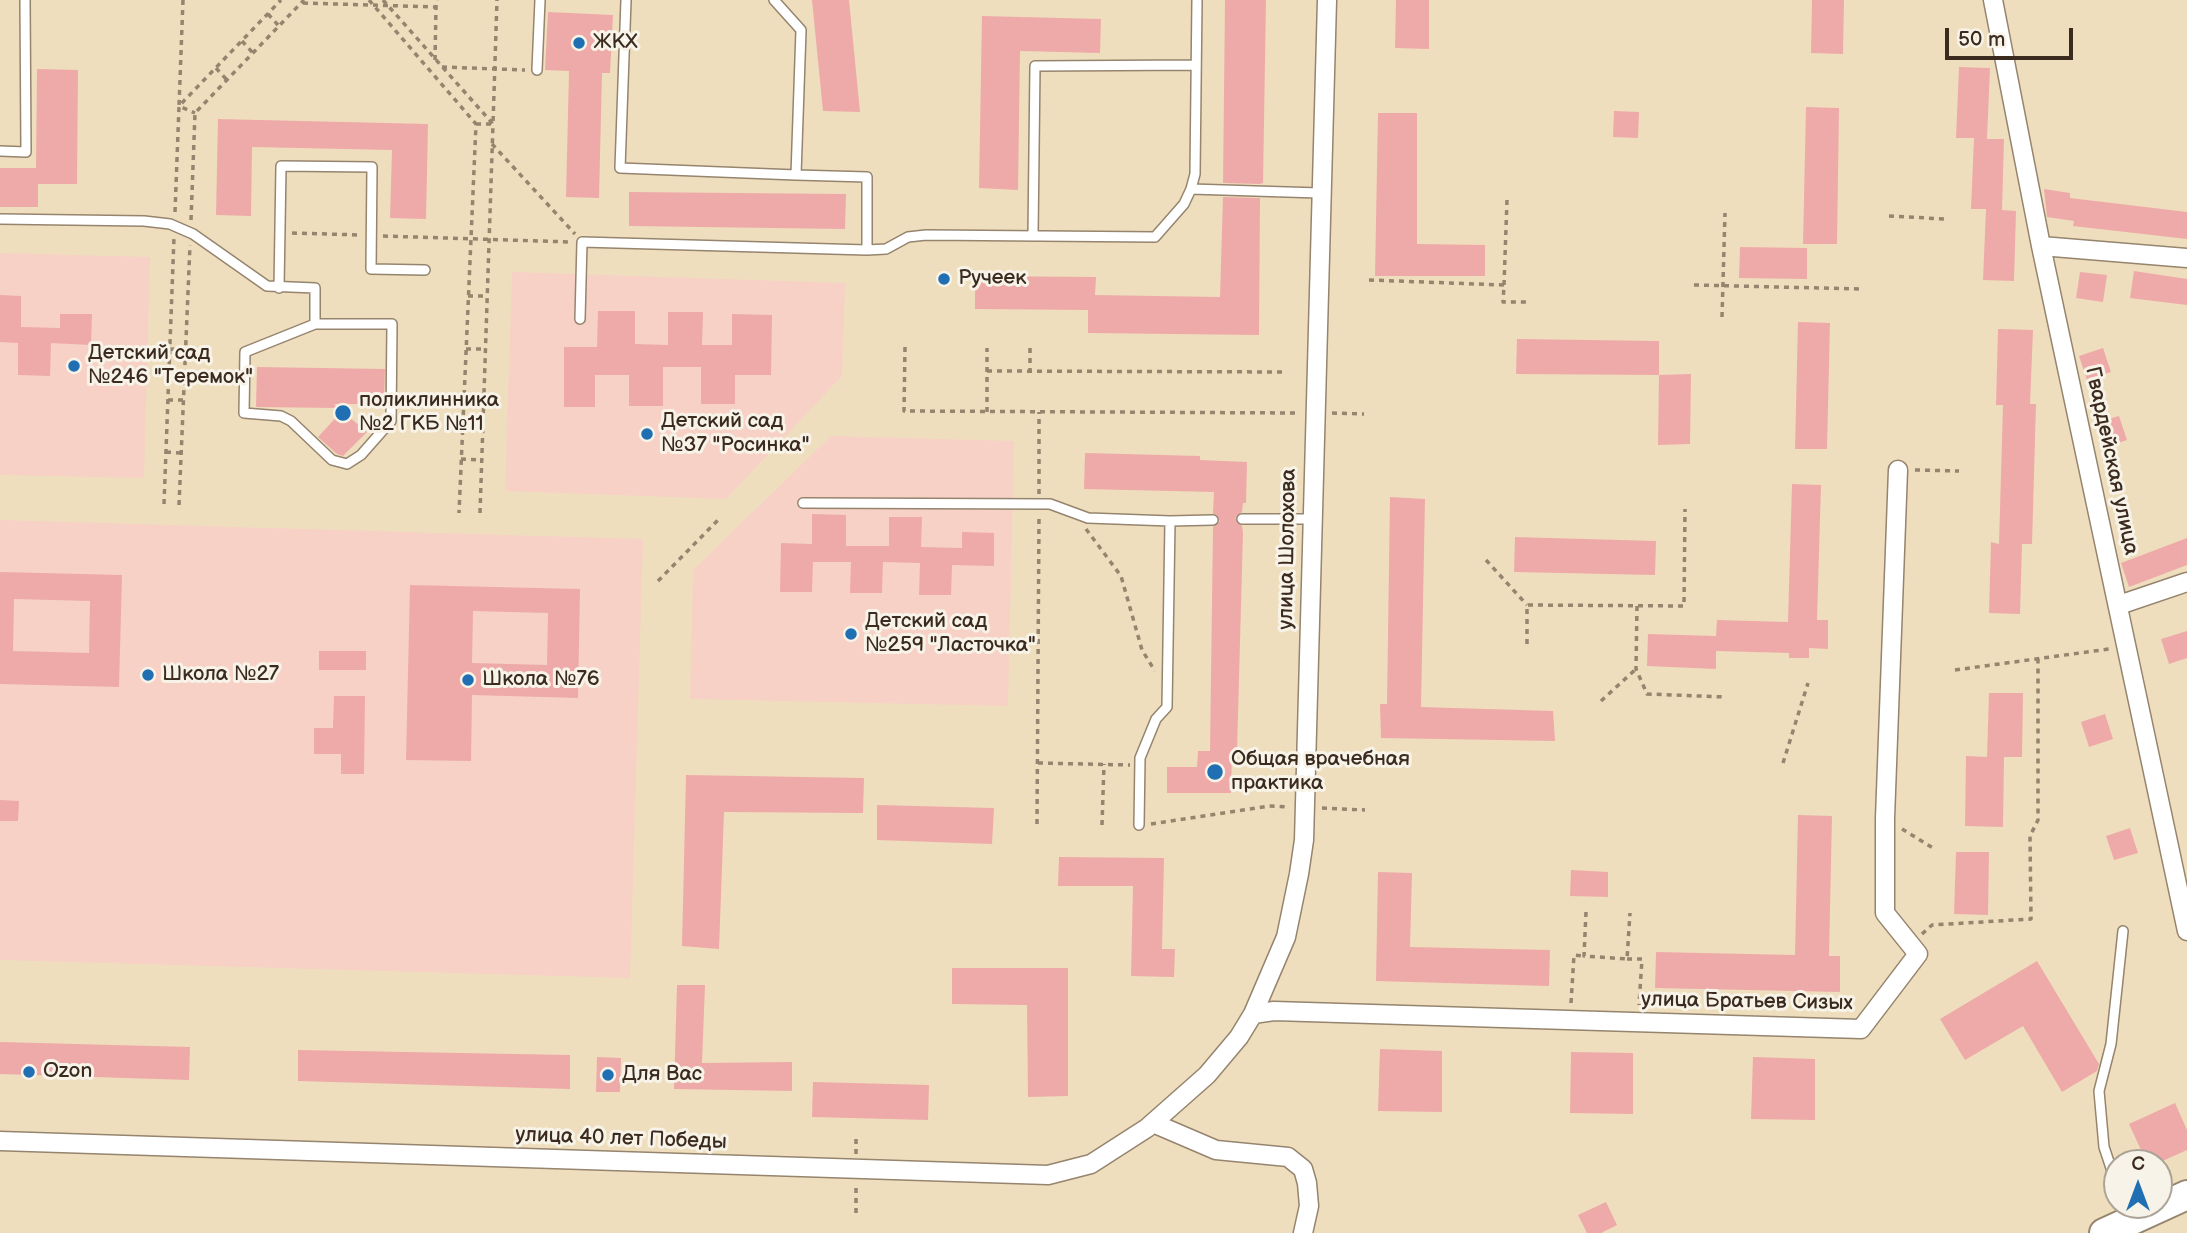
<!DOCTYPE html>
<meta charset="utf-8">
<style>
body{margin:0}
#map{position:relative;width:2187px;height:1233px;overflow:hidden;background:#efdebd;font-family:"Balsamiq Sans",sans-serif}
canvas{display:block}
.north{position:absolute;left:2103px;top:1149px;width:70px;height:70px;box-sizing:border-box;background:#f7f3e8;border:2px solid #aca397;border-radius:50%;rotate:0deg;font-size:19px;font-weight:700;line-height:28px;text-align:center;color:#3b2a1e}
.north::after{content:'';display:block;margin:auto;width:24px;height:32px;background:#1f6fb2;clip-path:polygon(50% 0,100% 100%,50% 72%,0 100%)}
.scale{position:absolute;left:1945px;top:28px;width:128px;height:32px;box-sizing:border-box;border:4px solid #3b2a1e;border-top:0;padding-left:9px;font-size:21px;line-height:24px;white-space:nowrap;color:#3b2a1e;-webkit-text-stroke:5px #f7f3e8;paint-order:stroke}
</style>
<div id="map">
<canvas width="2187" height="1233"></canvas>
<div class="north">С</div>
<div class="scale">50 m</div>
</div>
<script>
const c = document.querySelector('canvas').getContext('2d');
c.lineJoin = 'round';
function fillPath(path, color) {
  c.fillStyle = color;
  c.fill(path, 'evenodd');
}
function poly(rows) {
  const path = new Path2D();
  for (const r of rows) {
    path.moveTo(r[0], r[1]);
    for (let i = 2; i < r.length; i += 2) path.lineTo(r[i], r[i + 1]);
  }
  return path;
}
function trace(path, color, width, dash) {
  c.strokeStyle = color;
  c.lineWidth = width;
  c.lineCap = dash ? 'butt' : 'round';
  c.setLineDash(dash || []);
  c.stroke(path);
}
function write(font, color, halo, rows, align = 'center') {
  c.font = font + ' "Balsamiq Sans",sans-serif';
  c.lineWidth = 6;
  c.setLineDash([]);
  c.textBaseline = 'middle';
  c.strokeStyle = halo;
  c.fillStyle = color;
  for (const [text, x, y, turn = 0] of rows) {
    c.save();
    c.translate(x, y);
    c.rotate((+turn || 0) * Math.PI / 180);
    c.textAlign = isNaN(turn) ? turn : align;
    if (halo) c.strokeText(text, 0, 0);
    c.fillText(text, 0, 0);
    c.restore();
  }
}
const built = poly([
 [0,253,150,257,144,478,0,475],
 [512,272,845,283,842,376,726,499,505,491],
 [831,436,1014,441,1008,706,690,699,693,570],
 [0,520,643,539,630,978,0,960]
]);
const building = poly([
 [812,0,849,0,860,112,823,111],
 [1225,0,1266,0,1263,183,1260,184,1223,183],
 [1396,0,1429,0,1429,49,1395,48],
 [1812,0,1844,0,1843,54,1811,53],
 [548,12,613,15,610,73,602,73,599,198,566,197,569,71,545,70],
 [982,16,1101,19,1100,53,1020,51,1018,190,979,188],
 [1959,67,1990,68,1987,139,2004,139,2002,210,2016,211,2014,281,1983,280,1986,209,1971,209,1974,138,1956,138],
 [37,69,78,70,77,184,38,184,38,207,0,207,0,168,36,168],
 [1806,107,1839,108,1837,244,1803,244],
 [1614,111,1639,112,1638,138,1613,137],
 [1378,113,1417,113,1417,244,1485,245,1485,276,1375,276],
 [218,119,428,124,426,219,390,218,392,150,252,147,251,216,216,215],
 [2044,189,2070,193,2070,198,2187,212,2187,239,2073,226,2074,221,2047,217],
 [629,192,846,194,845,229,629,226],
 [1223,197,1260,198,1259,335,1088,333,1088,310,975,309,975,276,1096,277,1095,295,1220,297],
 [1740,247,1807,248,1807,279,1739,278],
 [2134,271,2187,279,2187,305,2130,298],
 [2080,272,2107,275,2103,302,2076,298],
 [0,295,21,296,21,327,60,328,60,314,92,314,91,345,51,343,50,376,18,375,18,343,0,342],
 [598,311,635,311,635,344,668,345,668,312,703,312,702,345,732,345,732,314,772,315,771,375,735,375,735,404,701,404,701,367,663,367,663,406,629,406,629,375,595,375,595,407,564,407,564,347,597,347],
 [1798,322,1830,323,1827,449,1795,449],
 [1998,329,2033,330,2030,404,2036,404,2032,544,2022,544,2020,614,1989,613,1991,542,1999,544,2003,405,1996,405],
 [1517,339,1659,341,1659,375,1516,374],
 [2103,348,2111,372,2087,380,2079,356],
 [257,367,385,369,384,404,334,404,339,408,256,407],
 [1691,374,1690,444,1658,445,1659,375],
 [342,411,367,432,343,456,337,454,318,437],
 [2119,416,2127,440,2103,448,2095,423],
 [1085,453,1200,456,1200,460,1247,462,1246,503,1243,503,1242,512,1235,518,1242,526,1243,533,1237,751,1232,751,1231,793,1167,793,1167,767,1197,767,1198,751,1210,751,1213,527,1220,521,1213,513,1214,492,1084,489],
 [1792,484,1821,485,1817,620,1828,620,1828,649,1809,648,1809,658,1789,658,1789,653,1716,651,1716,669,1647,666,1648,634,1716,636,1717,620,1788,622],
 [1390,497,1425,499,1421,707,1553,711,1555,741,1381,738,1380,704,1387,704],
 [812,514,846,515,846,546,889,546,889,517,922,517,921,547,962,548,962,532,994,533,994,566,952,565,951,595,919,595,920,563,883,562,882,593,850,593,851,562,813,562,812,592,780,592,781,543,812,544],
 [1515,537,1656,541,1655,575,1514,572],
 [2187,538,2187,565,2129,587,2121,563],
 [0,572,122,575,119,687,0,684],
 [14,599,90,601,89,653,13,651],
 [410,585,580,589,578,698,472,695,471,761,406,760],
 [473,611,548,613,547,665,472,663],
 [2187,631,2187,658,2169,664,2161,639],
 [319,651,366,651,366,670,319,670],
 [1989,693,2023,693,2022,757,2004,757,2003,827,1965,826,1966,756,1987,757],
 [334,696,365,696,364,774,341,774,341,754,314,754,314,728,333,728],
 [2105,714,2113,739,2089,747,2081,722],
 [686,775,864,778,863,813,724,812,719,949,682,946],
 [0,800,19,801,18,821,0,821],
 [877,805,994,808,992,844,877,840],
 [1798,815,1832,816,1829,956,1840,956,1840,992,1655,988,1656,952,1795,955],
 [2130,828,2138,853,2114,860,2106,836],
 [1956,852,1989,852,1988,915,1954,914],
 [1059,857,1164,858,1162,949,1175,949,1174,977,1131,976,1133,886,1058,886],
 [1571,870,1608,872,1608,897,1570,896],
 [1378,872,1412,873,1410,947,1550,950,1549,986,1376,981],
 [2037,961,2099,1064,2097,1071,2062,1092,2023,1026,1965,1060,1940,1019],
 [952,968,1068,968,1068,1096,1028,1097,1027,1005,952,1004],
 [677,985,705,985,702,1063,792,1062,792,1091,674,1089],
 [0,1042,190,1047,189,1080,0,1074],
 [1380,1049,1442,1051,1442,1112,1378,1111],
 [298,1050,570,1055,570,1089,298,1081],
 [1571,1052,1633,1053,1633,1114,1570,1113],
 [597,1057,621,1058,620,1092,596,1092],
 [1753,1057,1815,1059,1815,1120,1751,1119],
 [813,1082,929,1085,928,1120,812,1117],
 [2175,1103,2187,1130,2187,1150,2158,1163,2147,1163,2129,1124],
 [1606,1202,1617,1225,1601,1233,1587,1233,1578,1215]
]);
const path = poly([
 [183,0,179,106,195,113],
 [369,0,476,124,459,513],
 [383,0,493,124,480,513],
 [303,3,436,7,437,0],
 [268,14,278,25],
 [242,41,252,52],
 [435,60,436,7],
 [442,67,525,70],
 [216,68,226,79],
 [476,124,493,124,497,0],
 [492,144,575,234],
 [175,212,179,106,281,0],
 [1889,216,1945,219],
 [191,220,195,113,304,0],
 [292,233,361,235],
 [383,236,571,242],
 [1369,280,1504,285,1503,302,1529,302],
 [1504,285,1507,200],
 [1694,285,1862,289],
 [468,296,486,296],
 [1722,317,1725,213],
 [905,347,904,411,1299,413],
 [1030,348,1030,370],
 [170,349,185,350],
 [466,349,485,349],
 [987,371,1287,372],
 [168,400,183,400],
 [464,403,483,404],
 [987,412,987,348],
 [1332,413,1364,414],
 [166,452,181,453],
 [461,459,481,460],
 [1915,470,1959,471],
 [1039,494,1039,412],
 [164,504,174,237],
 [179,505,190,245],
 [1086,529,1121,576,1142,650,1155,671],
 [1486,560,1527,605],
 [658,581,719,519],
 [1637,606,1636,669,1647,694,1726,697],
 [1527,644,1527,605,1684,606,1685,509],
 [1955,670,2109,649],
 [1601,701,1636,669],
 [1038,763,1130,765],
 [1783,763,1808,683],
 [1322,808,1365,810],
 [1037,824,1039,516],
 [1151,824,1269,806,1289,807],
 [1102,825,1104,764],
 [1902,829,1933,848],
 [1586,912,1584,956,1627,959,1630,913],
 [1922,934,1932,925,2031,919,2030,836,2038,820,2038,658],
 [1627,959,1642,959,1639,1005],
 [1571,1003,1574,955,1584,956],
 [856,1154,856,1135],
 [856,1213,856,1186]
]);
const service = poly([
 [626,0,620,168,796,175],
 [774,0,801,30,796,175,867,177,867,250,886,249,908,237,926,235,1155,237,1184,204,1191,189,1319,193],
 [537,70,540,0],
 [0,151,26,152,25,0],
 [1191,189,1195,174,1197,0],
 [0,219,144,221,170,224,193,234,267,286,315,288,315,324,392,324,391,421,361,455,347,464,332,460,291,421,281,416,244,413,245,352,315,324],
 [1033,235,1035,66,1196,65],
 [279,288,281,166,372,167,371,269,425,270],
 [580,319,582,242,867,250],
 [803,503,1050,504,1088,518,1170,521],
 [1242,519,1312,519],
 [1139,825,1140,758,1156,719,1167,707,1170,521,1213,520],
 [2117,1186,2104,1147,2099,1091,2111,1044,2123,931]
]);
const minor = poly([
 [1993,0,2041,246,2187,931],
 [2041,246,2187,258],
 [2119,605,2187,582],
 [1253,1014,1274,1011,1861,1029,1918,954,1885,913,1885,818,1898,470],
 [1153,1123,1216,1150,1288,1157,1303,1169,1307,1183,1309,1206,1303,1233],
 [0,1141,1048,1175,1091,1164,1147,1128,1207,1075,1239,1037,1253,1014,1286,937,1299,874,1304,840,1327,0]
]);
const primary = poly([
 [2104,1233,2187,1195]
]);
const markers = [
 [579,43,7,"#1f6fb2"],
 [944,279,7,"#1f6fb2"],
 [74,366,7,"#1f6fb2"],
 [343,413,9,"#1f6fb2"],
 [647,434,7,"#1f6fb2"],
 [851,634,7,"#1f6fb2"],
 [148,675,7,"#1f6fb2"],
 [468,680,7,"#1f6fb2"],
 [1215,772,9,"#1f6fb2"],
 [29,1072,7,"#1f6fb2"],
 [608,1075,7,"#1f6fb2"]
];
const poiNames = [
 ["ЖКХ",593,43],
 ["Ручеек",958,279],
 ["Детский сад",88,354],
 ["№246 \"Теремок\"",88,378],
 ["поликлинника",359,401],
 ["№2 ГКБ №11",359,425],
 ["Детский сад",661,422],
 ["№37 \"Росинка\"",661,446],
 ["Детский сад",865,622],
 ["№259 \"Ласточка\"",865,646],
 ["Школа №27",162,675],
 ["Школа №76",482,680],
 ["Общая врачебная",1231,760],
 ["практика",1231,784],
 ["Ozon",43,1072],
 ["Для Вас",622,1075]
];
const streetNames = [
 ["Гвардейская улица",2111,461,78],
 ["улица Шолохова",1288,549,-89],
 ["улица Братьев Сизых",1747,1002,1],
 ["улица 40 лет Победы",621,1139,2]
];
fillPath(built, '#f7d1c6');
fillPath(building, '#eeaaa8');
trace(service, '#95846e', 12);
trace(minor, '#95846e', 21);
trace(primary, '#95846e', 32);
trace(path, '#95846e', 3.5, [5, 5]);
trace(service, '#fff', 9);
trace(minor, '#fff', 18);
trace(primary, '#fff', 28);
for (const [x, y, r, color] of markers) {
  const dot = new Path2D();
  dot.arc(x, y, r, 0, 2 * Math.PI);
  c.fillStyle = color;
  c.fill(dot);
  trace(dot, '#f7f3e8', 2.5);
}
write('21px', '#3b2a1e', '#f7f3e8', poiNames, 'left');
write('21px', '#3b2a1e', '#f7f3e8', streetNames);
</script>
